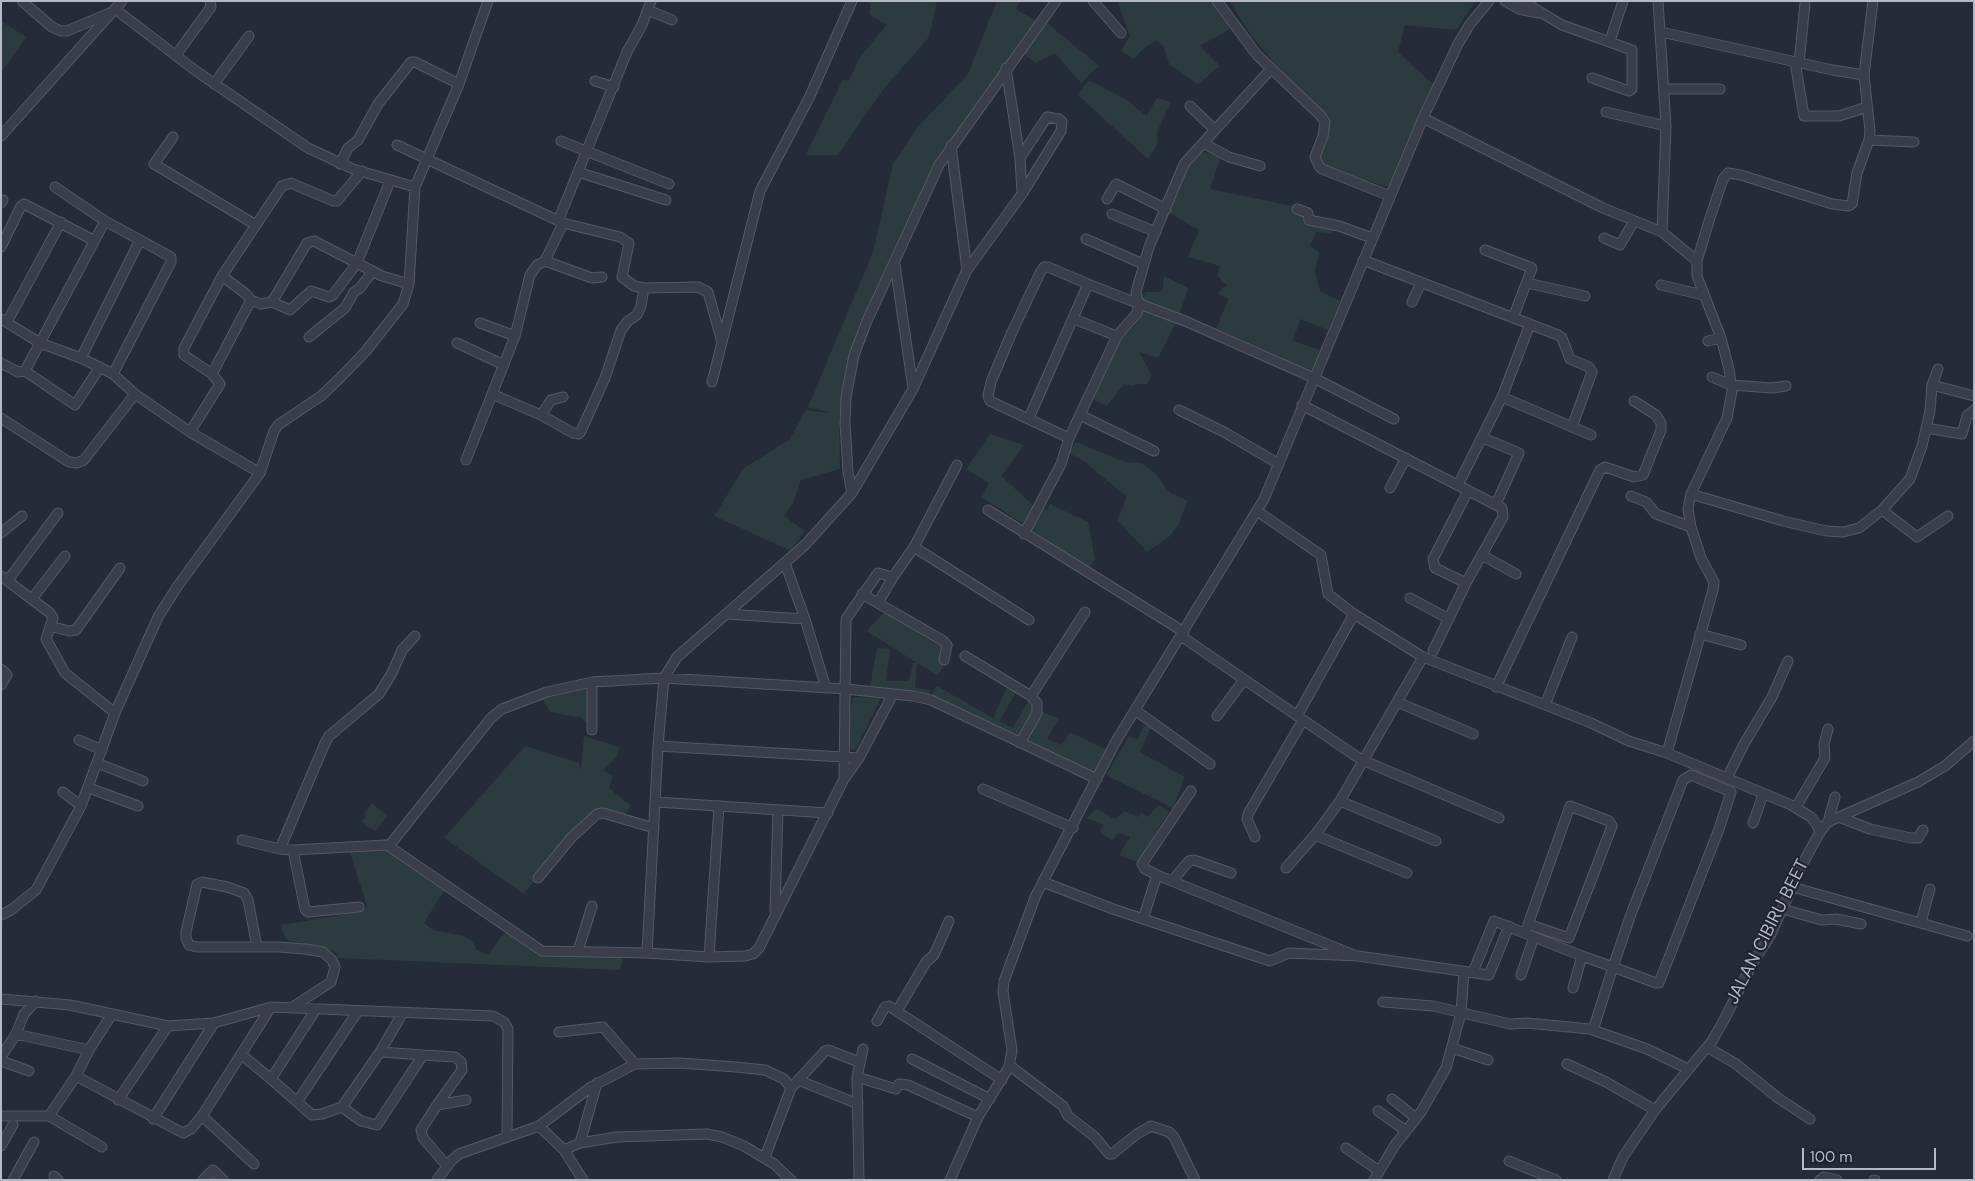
<!DOCTYPE html>
<style>
body{margin:0}
#map{position:relative;width:1975px;height:1181px;overflow:hidden;background:#262b3a;font-family:"DM Sans",sans-serif}
canvas{display:block}
.frame{position:absolute;inset:0;border:2px solid #b5b9c6;pointer-events:none}
.scale{position:absolute;left:1802px;top:1148px;width:134px;height:22px;box-sizing:border-box;border:2px solid #b5b9c6;border-top:0;padding-left:6px;font-size:15px;line-height:18px;white-space:nowrap;color:#b5b9c6;-webkit-text-stroke:4px #1f232f;paint-order:stroke}
</style>
<div id="map">
<canvas width="1975" height="1181"></canvas>
<div class="frame"></div>
<div class="scale">100 m</div>
</div>
<script>
const c = document.querySelector('canvas').getContext('2d');
c.lineJoin = 'round';
function fillPath(path, color) {
  c.fillStyle = color;
  c.fill(path, 'evenodd');
}
function poly(rows) {
  const path = new Path2D();
  for (const r of rows) {
    path.moveTo(r[0], r[1]);
    for (let i = 2; i < r.length; i += 2) path.lineTo(r[i], r[i + 1]);
  }
  return path;
}
function trace(path, color, width, dash) {
  c.strokeStyle = color;
  c.lineWidth = width;
  c.lineCap = dash ? 'butt' : 'round';
  c.setLineDash(dash || []);
  c.stroke(path);
}
function write(font, color, halo, rows, align = 'center') {
  c.font = font + ' "DM Sans",sans-serif';
  c.lineWidth = 4;
  c.setLineDash([]);
  c.textBaseline = 'middle';
  c.strokeStyle = halo;
  c.fillStyle = color;
  for (const [text, x, y, turn = 0] of rows) {
    c.save();
    c.translate(x, y);
    c.rotate((+turn || 0) * Math.PI / 180);
    c.textAlign = isNaN(turn) ? turn : align;
    if (halo) c.strokeText(text, 0, 0);
    c.fillText(text, 0, 0);
    c.restore();
  }
}
const green = poly([
 [867,1,937,1,929,37,882,91,838,155,806,155,843,79,849,81,859,58,887,25,869,14,871,4],
 [997,1,1020,1,1016,9,1036,21,1032,35,930,182,858,346,843,415,839,415,840,469,801,480,793,503,784,516,805,531,791,551,714,516,744,468,789,440,806,410,832,413,808,407,873,252,893,164,916,129,968,74],
 [1117,1,1216,1,1233,27,1200,46,1220,66,1198,84,1169,64,1164,47,1156,40,1141,51,1134,59,1121,51,1130,36],
 [1229,1,1476,1,1456,30,1405,25,1398,52,1437,88,1393,188,1323,169,1316,156,1322,114,1288,80,1251,35],
 [1,21,26,37,1,73],
 [1047,23,1099,66,1081,83,1055,53,1035,63,1023,53],
 [1089,80,1127,100,1146,116,1157,98,1171,102,1157,132,1158,143,1148,159,1078,95],
 [1200,152,1221,156,1210,189,1307,209,1310,221,1334,225,1332,234,1316,232,1310,246,1319,252,1315,272,1320,291,1340,301,1328,330,1300,319,1293,341,1321,350,1313,372,1216,328,1229,299,1217,293,1227,285,1217,276,1220,266,1188,257,1199,230,1169,213,1188,166],
 [1164,276,1188,288,1180,313,1143,301,1145,292,1158,292,1163,287],
 [1141,310,1178,319,1158,358,1139,352,1152,375,1147,384,1136,384,1133,386,1124,384,1107,406,1092,399,1121,339,1135,325],
 [990,434,1024,445,1001,476,1033,505,1047,510,1050,504,1088,522,1095,559,1089,568,982,497,989,483,966,469],
 [1076,442,1125,462,1141,463,1155,473,1170,493,1188,501,1178,525,1169,537,1147,552,1117,520,1127,497,1085,462,1069,453],
 [885,611,954,645,938,676,917,663,915,688,931,690,929,696,870,687,877,648,890,649,886,681,909,681,913,663,917,663,867,631],
 [589,684,589,727,582,718,550,712,542,698],
 [937,686,993,718,1008,686,1017,691,999,721,1013,728,1029,699,1036,704,1017,739,931,695],
 [853,697,881,698,856,749,845,751],
 [1043,712,1059,719,1047,739,1062,745,1070,732,1113,753,1100,777,1026,741],
 [1144,726,1152,726,1140,752,1185,777,1173,808,1106,775,1129,736,1138,740],
 [584,736,619,747,617,757,603,770,613,776,609,788,631,806,624,816,593,812,570,834,524,894,444,838,525,746,579,763,581,769],
 [372,803,387,816,375,831,361,821,365,818,365,813],
 [1159,805,1169,812,1138,862,1119,855,1130,837,1118,833,1112,841,1100,832,1104,825,1086,818,1096,809,1115,819,1125,811,1138,817,1142,812,1148,817],
 [389,846,447,886,424,923,433,930,464,936,472,941,477,950,488,955,505,932,536,954,624,955,620,970,338,958,335,951,287,940,280,925,360,912,367,906,350,852]
]);
const street = poly([
 [22,1,52,27,61,31,67,31,112,12],
 [1093,1,1121,33],
 [1217,1,1257,55,1321,116,1325,122,1323,136,1315,157,1319,166,1322,169,1390,196],
 [1505,1,1519,9,1538,13],
 [1522,1,1562,25,1632,50,1632,89,1629,91,1592,78],
 [115,9,196,71,308,148,353,169,415,187],
 [648,10,672,20],
 [1661,32,1832,70,1864,75,1870,131,1869,140,1857,173,1852,204,1848,206,1832,204,1741,175,1728,173,1723,179,1709,221,1697,261,1697,276,1721,338,1729,369,1732,391,1727,418,1691,494,1688,509,1691,527,1701,558,1714,582,1713,590,1667,753],
 [1610,41,1623,1],
 [176,55,211,7,210,1],
 [1795,62,1804,116,1839,116,1867,107],
 [1799,63,1805,3],
 [1864,75,1873,1],
 [595,81,614,87],
 [214,84,249,36],
 [1665,89,1720,89],
 [1190,106,1215,130,1271,69],
 [1606,112,1666,126],
 [1423,118,1603,208,1662,232,1666,126,1658,1],
 [1215,130,1203,143,1229,157,1260,166],
 [1,136,122,1],
 [173,137,154,164,256,225],
 [1869,140,1914,142],
 [561,141,669,184],
 [1203,143,1184,164,1149,247,1136,292,1139,303,1137,313,1117,336,1069,438,990,401,988,396,991,382,1012,332,1040,273,1044,267,1048,267,1088,284,1129,300,1139,303,1145,306,1185,321,1314,378,1394,419],
 [397,145,563,223,620,237,629,243,622,277,634,286,644,288,641,306,637,315,628,321,621,330,605,378,581,431,579,434,573,433,541,415,492,394],
 [951,146,967,270],
 [1020,158,1047,117,1059,119,1062,122,1061,131,1022,194],
 [340,164,348,148,358,140,378,104,411,62,415,62,459,84],
 [578,172,666,200],
 [55,187,105,221],
 [1107,199,1116,184,1166,209],
 [1,203,3,200],
 [1297,209,1308,213,1309,220,1339,226,1372,238],
 [1112,214,1156,232],
 [558,221,627,52,642,25,651,1],
 [1662,232,1697,261],
 [1604,238,1620,245,1634,221],
 [1086,239,1143,264],
 [1,247,21,206,24,204,93,240],
 [1485,250,1532,268,1513,318],
 [1363,260,1558,335,1562,338,1570,359,1589,367,1592,372,1572,427],
 [545,261,592,278,602,277],
 [895,265,913,388],
 [1527,283,1585,296],
 [1661,285,1703,295],
 [644,288,698,287,708,292,722,342],
 [251,300,261,304,272,302,307,243,314,241,382,276,409,284],
 [272,302,290,310,311,291,329,297,333,295,357,263,390,181],
 [1412,302,1421,283],
 [1,319,40,343,81,358,113,374,135,394,190,432,260,473],
 [1074,319,1117,336],
 [7,322,61,222],
 [480,323,515,336],
 [309,337,345,308,354,292,360,288,372,272],
 [1708,341,1721,338],
 [457,343,504,365],
 [81,358,140,240,171,257,171,262,113,374],
 [1,363,18,372,25,371,105,221,140,240],
 [25,371,75,405,100,367],
 [212,374,251,300,246,294,222,276,282,186,291,183,333,201,337,201,362,171],
 [1712,377,1731,385,1772,388,1786,386],
 [712,382,760,191,809,98,852,1],
 [1932,385,1974,396],
 [1502,397,1591,435],
 [1302,405,1502,508,1503,517,1466,583,1433,651],
 [1179,410,1224,432,1279,464],
 [541,415,551,400,563,397],
 [1080,415,1154,451],
 [1,418,69,462,77,463,84,460,135,394],
 [1029,418,1088,284],
 [1926,428,1962,434,1967,416,1974,410],
 [190,432,220,384,212,374,184,355,184,348,222,276],
 [1483,438,1519,453,1496,504],
 [466,460,515,336,530,275,537,265,545,261,563,223],
 [1458,485,1502,397,1530,324],
 [1390,488,1406,458],
 [852,493,848,472,845,423,846,397,854,355,867,321,939,165,1056,1],
 [1691,494,1783,521,1826,531,1843,532,1859,528,1882,510,1910,479,1922,446,1930,411,1932,385,1938,369],
 [1631,496,1646,502,1656,514,1691,527],
 [988,510,1184,632],
 [1882,510,1917,537,1948,516],
 [1257,511,1321,555,1328,594,1354,614,1423,657,1591,723,1629,741,1667,753,1791,805,1811,817,1817,825,1820,832],
 [1,533,22,516],
 [1024,534,1061,464,1069,438],
 [914,547,1029,620],
 [1482,555,1516,574],
 [785,563,805,619],
 [1,576,50,613,53,618,46,639,65,673,115,713],
 [8,580,58,513],
 [1466,583,1435,568,1433,559,1468,491],
 [862,594,942,640,947,645,944,660],
 [1410,598,1449,619],
 [32,599,65,556],
 [878,603,893,577],
 [726,614,805,619,826,688],
 [50,626,69,631,76,630,120,568],
 [1700,634,1741,645],
 [1181,636,1360,759,1499,818],
 [965,656,1031,696,1037,703,1037,713,1020,743],
 [1,669,7,675,1,685],
 [592,682,592,730],
 [1496,687,1600,470,1605,467,1634,477,1643,475,1661,430,1661,423,1656,415,1634,401],
 [1031,696,1085,612],
 [1397,702,1473,734],
 [1545,705,1572,637],
 [1135,710,1210,764],
 [1217,716,1243,681],
 [1297,716,1354,614],
 [79,740,102,750],
 [658,746,859,758],
 [97,763,143,781],
 [1727,778,1744,744,1772,697,1788,661],
 [844,779,846,619,878,573,893,577,914,547,957,465],
 [89,788,138,806],
 [983,789,1073,828],
 [63,792,81,806],
 [1340,801,1436,841],
 [656,802,828,813],
 [1796,807,1825,758,1824,744,1828,729],
 [1839,817,1870,829,1911,838,1918,838,1923,830],
 [1828,822,1835,797],
 [1753,823,1763,795],
 [1315,835,1407,873],
 [1255,837,1247,819,1248,814,1303,720],
 [242,840,280,849,325,743,329,736,379,694,392,673,402,650,415,636],
 [389,846,491,718,502,709,547,692,592,682,664,678,846,689,913,696,931,700,1097,779],
 [280,849,293,850,387,845,542,951,647,953,709,957,745,956,753,954,759,948,844,779,859,758,893,694],
 [293,850,305,909,308,912,359,907],
 [1286,868,1315,835,1340,801,1423,657],
 [1157,875,1145,869,1142,864,1191,791],
 [538,878,571,838,597,814,603,813,654,828],
 [1173,880,1189,861,1194,860,1231,873],
 [1043,882,1113,909,1270,961,1289,953,1358,956,1489,975,1509,926],
 [1792,887,1967,936],
 [1782,909,1822,920,1836,919,1861,924],
 [775,910,778,810],
 [1,915,11,910,36,890,81,806,115,713,158,617,177,587,260,473,274,431,278,425,321,396,340,378,366,351,403,304,409,284,415,187,459,84,488,1],
 [1143,919,1157,875,1354,955],
 [1921,922,1930,889],
 [1525,933,1570,806,1609,821,1612,826,1569,938,1528,924],
 [257,947,248,900,244,893,227,887,202,882,197,884,186,932,186,938,189,945,197,947,279,947,305,949,323,952,332,960,335,967,331,982,291,1008],
 [578,951,592,906],
 [647,953,658,746,664,678,677,657,805,545,852,493,913,389,967,270,1022,194,1020,158,1006,68],
 [709,957,719,806],
 [1473,972,1494,921,1582,956,1613,967,1656,983,1659,983,1719,829,1731,792,1691,775,1683,780,1631,914,1613,967,1595,1024],
 [1521,975,1534,937],
 [1573,988,1582,956],
 [1,999,70,1005,168,1026,214,1023,271,1007,493,1016,504,1022,508,1029,507,1137],
 [1383,1002,1433,1006,1510,1024,1527,1023,1590,1029,1647,1049,1688,1069],
 [897,1011,926,962,934,955,949,921],
 [877,1021,885,1007,889,1006,1002,1080],
 [559,1032,603,1027,635,1064],
 [16,1034,89,1050,112,1014],
 [1707,1047,1736,1064,1778,1098,1810,1119],
 [1452,1048,1488,1060],
 [89,1050,76,1076,183,1133,191,1129,202,1116,271,1007],
 [242,1055,271,1079,316,1009],
 [423,1055,455,1057,461,1062,462,1070,437,1105],
 [1,1057,16,1034,24,1014,36,1001],
 [912,1059,990,1099],
 [1,1061,29,1071],
 [1567,1064,1606,1082,1655,1110],
 [1009,1065,1063,1106,1068,1116,1095,1137,1109,1154,1112,1154,1137,1134,1151,1126,1169,1132,1174,1137,1195,1180],
 [857,1077,896,1089,899,1084,908,1085,978,1117],
 [271,1079,312,1115,322,1114,342,1107,380,1052,402,1014],
 [798,1080,858,1104],
 [791,1088,825,1051,828,1050,859,1062],
 [1392,1099,1416,1118],
 [118,1100,168,1026],
 [297,1102,358,1011],
 [342,1107,361,1121,377,1125,423,1055,380,1052],
 [1378,1111,1406,1131],
 [1,1116,49,1116,102,1147],
 [49,1116,76,1076],
 [202,1116,254,1164],
 [153,1119,214,1023],
 [539,1126,564,1150,583,1180],
 [580,1143,597,1083],
 [1,1146,13,1125],
 [1346,1148,1379,1171],
 [564,1150,580,1143,617,1137,707,1134,722,1137,744,1146,774,1164,791,1180],
 [1509,1161,1556,1180],
 [447,1166,423,1138,421,1130,437,1105,466,1100],
 [54,1176,58,1180],
 [13,1180,34,1142],
 [203,1180,213,1170,223,1180],
 [437,1180,451,1161,459,1154,539,1126,591,1087,635,1064,680,1063,736,1067,765,1070,784,1079,791,1088,765,1157],
 [859,1180,857,1077,863,1049],
 [950,1180,978,1117,1009,1067,1012,1050,1003,992,1004,981,1036,895,1116,741,1264,499,1423,118,1458,44,1470,24,1489,1],
 [1374,1180,1395,1145,1421,1112,1446,1068,1461,1013,1464,971],
 [1613,1180,1623,1157,1655,1110,1712,1041,1724,1020,1752,964,1770,936,1803,863,1820,832,1828,822,1918,782,1945,766,1974,741],
 [1820,1180,1824,1177,1837,1180],
 [1874,1180,1875,1180]
]);
const streetNames = [
 ["JALAN CIBIRU BEET",1768,932,-63]
];
fillPath(green, '#2c3b3f');
trace(street, '#555965', 11);
trace(street, '#3a3e4a', 9);
write('18px', '#b5b9c6', '#1f232f', streetNames);
</script>
